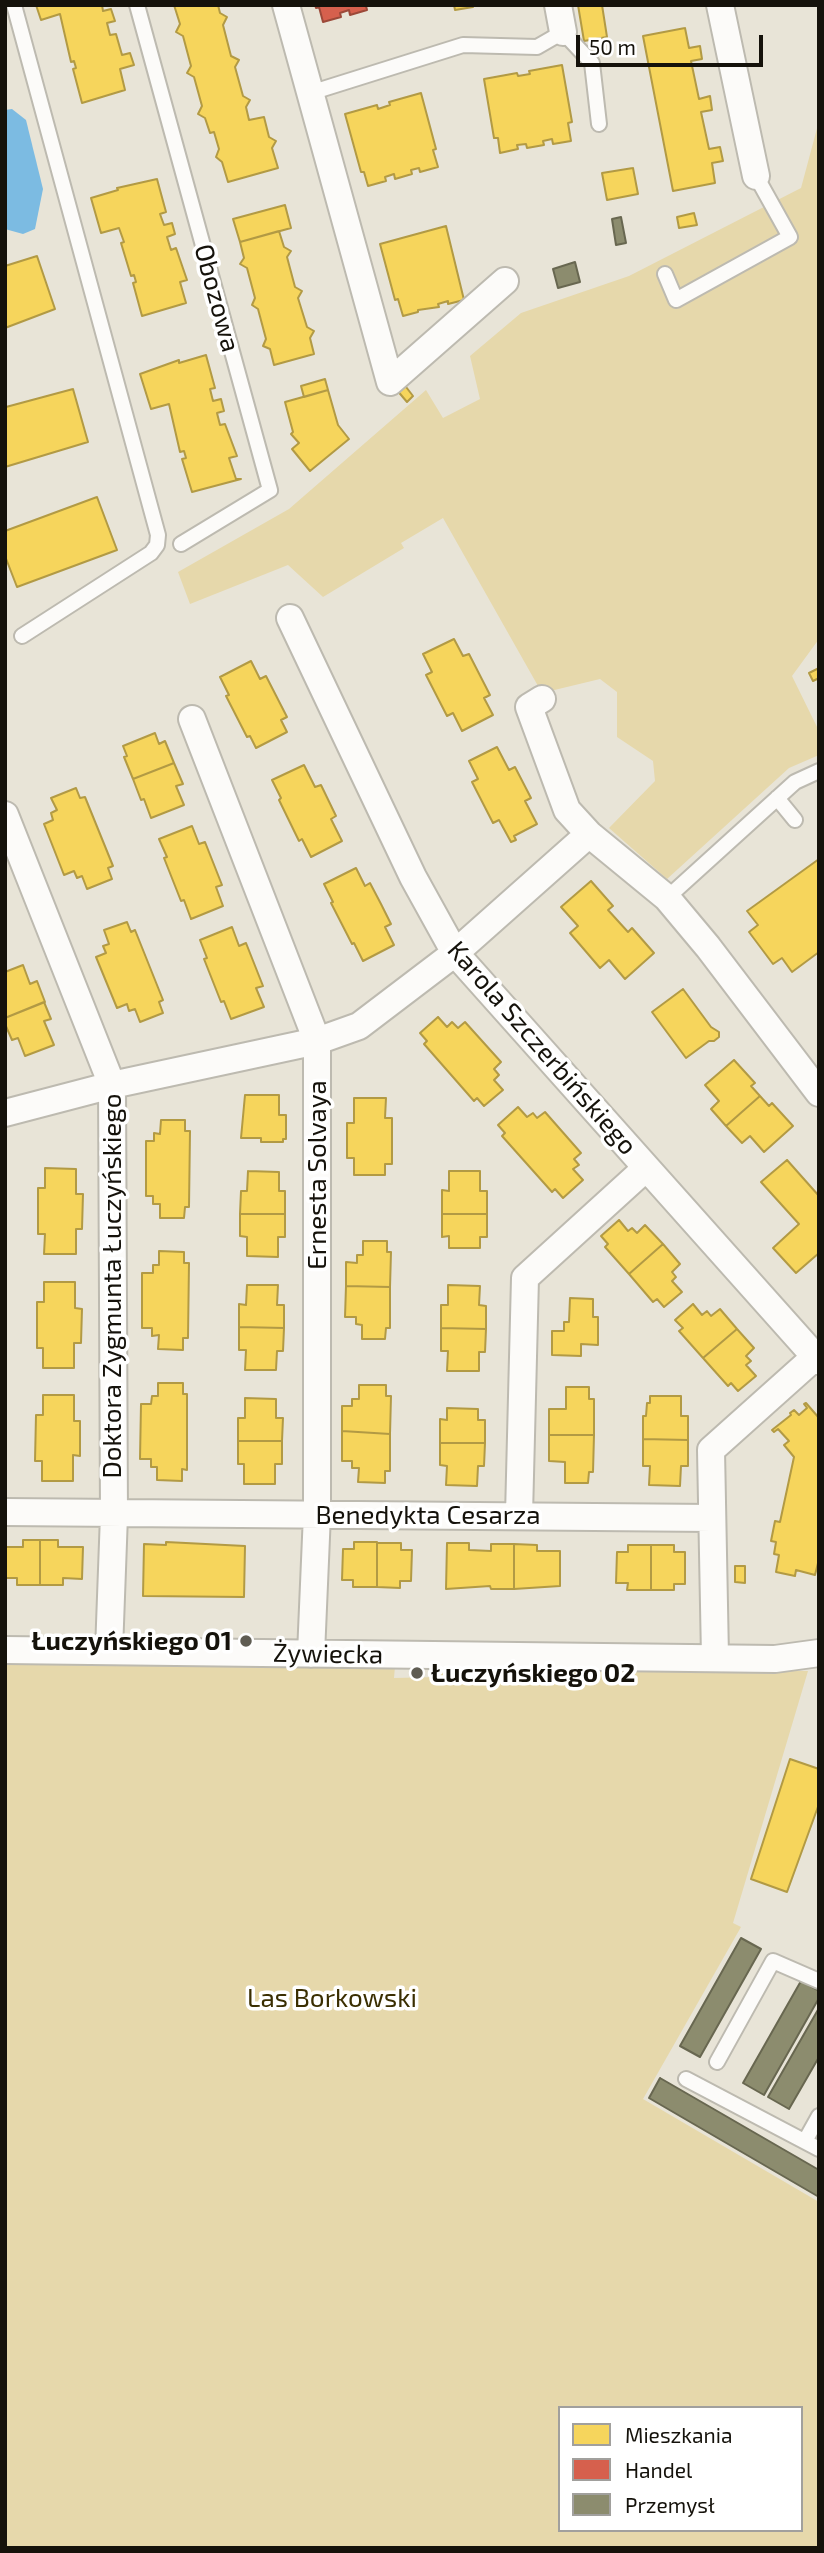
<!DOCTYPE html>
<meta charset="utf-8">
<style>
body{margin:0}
#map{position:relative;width:824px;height:2553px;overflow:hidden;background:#e8e4d7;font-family:"Exo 2",sans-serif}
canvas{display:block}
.frame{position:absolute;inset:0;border:7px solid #15120b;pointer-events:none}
.legend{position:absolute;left:558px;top:2406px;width:245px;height:126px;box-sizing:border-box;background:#fff;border:2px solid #a1a09d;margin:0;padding:9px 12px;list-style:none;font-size:21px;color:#15120b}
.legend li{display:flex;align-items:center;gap:14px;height:35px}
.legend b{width:35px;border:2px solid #a1a09d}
.scale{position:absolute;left:576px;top:35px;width:187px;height:32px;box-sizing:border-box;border:4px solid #15120b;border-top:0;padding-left:9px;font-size:21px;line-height:24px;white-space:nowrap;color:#15120b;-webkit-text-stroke:5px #fff;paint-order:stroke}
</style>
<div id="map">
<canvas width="824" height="2553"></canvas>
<div class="frame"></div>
<ul class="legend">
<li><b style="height:19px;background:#f6d55c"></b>Mieszkania</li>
<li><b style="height:19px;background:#d6604d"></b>Handel</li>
<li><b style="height:19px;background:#8c8c6e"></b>Przemysł</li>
</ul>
<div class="scale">50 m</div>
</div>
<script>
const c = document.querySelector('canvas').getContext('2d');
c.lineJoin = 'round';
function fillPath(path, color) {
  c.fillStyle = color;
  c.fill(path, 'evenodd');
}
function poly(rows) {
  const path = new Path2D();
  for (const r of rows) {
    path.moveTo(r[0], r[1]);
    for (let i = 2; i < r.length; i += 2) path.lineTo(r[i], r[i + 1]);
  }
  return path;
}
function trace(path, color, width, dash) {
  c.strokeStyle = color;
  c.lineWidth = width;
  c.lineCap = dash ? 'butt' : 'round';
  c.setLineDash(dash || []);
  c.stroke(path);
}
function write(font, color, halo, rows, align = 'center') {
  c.font = font + ' "Exo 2",sans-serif';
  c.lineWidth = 7;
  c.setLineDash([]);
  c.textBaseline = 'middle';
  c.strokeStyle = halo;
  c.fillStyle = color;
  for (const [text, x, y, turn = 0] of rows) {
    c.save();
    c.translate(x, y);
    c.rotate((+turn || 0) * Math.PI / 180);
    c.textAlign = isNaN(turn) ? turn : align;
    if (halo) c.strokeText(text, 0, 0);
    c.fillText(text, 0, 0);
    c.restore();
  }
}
const green = poly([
 [819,121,819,639,792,676,819,731,819,755,789,768,667,879,609,828,655,781,653,761,617,737,617,692,600,679,542,693,443,518,401,543,404,548,323,597,288,565,190,604,178,572,289,509,426,390,443,418,480,399,470,356,521,313,629,276,801,188],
 [5,1661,395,1666,394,1678,441,1677,441,1666,808,1671,733,1923,741,1927,643,2099,819,2202,819,2548,5,2548],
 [560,2408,801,2408,801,2530,560,2530]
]);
const water = poly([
 [12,109,26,120,43,189,35,229,23,234,5,229,5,110]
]);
const homes = poly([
 [36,5,102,5,103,11,111,9,115,21,107,23,110,35,116,34,122,55,130,53,134,65,120,69,125,90,82,103,73,69,76,68,74,61,71,62,60,14,41,20,36,5],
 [174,5,218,5,220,13,227,17,223,25,231,56,239,60,235,67,243,96,250,100,246,107,249,120,264,117,269,137,276,141,272,148,278,168,228,182,222,162,216,157,219,149,214,132,210,133,205,118,198,114,202,106,194,77,187,73,191,66,183,36,176,32,180,24,174,5],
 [454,5,472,5,473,7,455,10,454,5],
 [578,5,602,5,607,37,584,41,578,5],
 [685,28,689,48,700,46,702,59,691,61,699,99,710,96,712,110,701,112,709,149,720,147,723,161,712,163,715,183,673,191,643,36,685,28],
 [562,65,572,122,568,123,571,141,553,144,552,139,543,141,544,145,527,148,526,144,517,145,518,149,500,153,498,138,494,138,484,79,517,73,518,76,530,74,529,71,562,65],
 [421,93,436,149,433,150,438,167,420,172,419,168,411,170,412,174,395,179,394,174,385,177,386,181,368,186,364,172,361,172,345,114,377,105,378,109,390,105,389,102,421,93],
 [633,168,638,194,607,200,602,173,633,168],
 [157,179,166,212,160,214,164,225,172,223,175,234,167,237,171,250,176,248,187,280,180,282,186,303,142,316,133,283,136,282,134,275,131,276,121,243,124,242,119,228,101,233,91,198,118,190,117,188,157,179],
 [285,205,291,228,240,242,233,219,285,205],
 [694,213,697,225,679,228,677,217,694,213],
 [446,226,464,300,448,304,448,301,438,304,439,307,418,310,418,312,403,316,398,299,395,300,380,244,446,226],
 [279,231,284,247,291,251,287,257,295,287,302,291,298,298,307,327,314,331,310,338,314,354,274,365,270,349,263,346,266,339,258,309,252,305,255,298,247,268,240,264,244,258,240,242,279,231],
 [37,256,55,309,5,328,5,266,37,256],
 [206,355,215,388,210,389,213,401,221,399,224,411,217,413,220,425,225,424,237,456,229,458,236,479,241,479,192,492,182,459,186,458,184,451,180,452,169,404,151,409,140,374,179,360,179,363,206,355],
 [325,379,328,390,304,397,301,386,325,379],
 [403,383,413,396,407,402,396,389,403,383],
 [73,389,88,442,5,467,5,404,6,407,73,389],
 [328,390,338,425,349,439,310,471,292,449,299,443,291,434,293,432,285,402,328,390],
 [97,497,117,550,17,587,5,556,5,531,97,497],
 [454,639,463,656,469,654,490,695,484,698,493,715,462,731,453,713,447,716,426,675,432,672,423,654,454,639],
 [251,661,260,679,266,676,287,717,281,720,287,732,256,748,250,736,247,737,226,696,229,695,220,677,251,661],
 [819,668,819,678,813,681,809,673,819,668],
 [155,733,159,744,165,741,174,763,133,779,124,757,127,756,123,746,155,733],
 [497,747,509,770,515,767,531,798,525,801,537,824,514,836,516,840,511,842,499,820,493,823,472,782,478,779,469,761,497,747],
 [174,763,183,784,176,786,184,805,151,818,144,799,141,800,133,779,174,763],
 [304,765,315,787,321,785,336,816,331,819,342,841,311,857,302,839,299,841,279,800,281,798,272,780,304,765],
 [76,788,80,798,85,797,113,866,108,868,112,879,87,889,82,876,77,878,74,871,64,875,44,824,53,820,51,813,57,810,51,798,76,788],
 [192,826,199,844,205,842,222,885,216,887,223,906,191,919,184,900,181,901,164,858,167,857,159,839,192,826],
 [819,859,819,952,792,972,782,958,773,964,749,932,758,925,747,911,819,859],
 [356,868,365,886,370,883,381,904,391,924,385,927,394,945,363,961,354,943,352,944,331,903,333,902,324,884,356,868],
 [591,881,613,906,608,910,628,932,632,928,654,953,625,979,609,960,600,968,570,933,578,926,561,907,591,881],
 [127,922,131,932,135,930,163,1000,159,1002,163,1013,140,1022,135,1009,129,1011,127,1004,117,1008,96,957,106,953,103,946,109,944,104,930,127,922],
 [232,927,239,946,246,943,263,986,256,988,264,1007,231,1019,224,1001,221,1002,204,959,207,958,200,940,232,927],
 [23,965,30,984,37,981,45,1002,5,1018,5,972,23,965],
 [683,989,711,1027,719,1032,719,1037,714,1041,709,1041,686,1058,652,1012,683,989],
 [44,1002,51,1019,44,1021,54,1045,25,1056,18,1038,12,1040,5,1024,5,1018,44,1002],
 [438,1017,447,1027,452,1022,458,1028,465,1022,501,1062,494,1069,499,1075,494,1080,503,1090,484,1106,477,1098,474,1101,424,1044,427,1041,420,1033,438,1017],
 [734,1060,755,1083,751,1086,760,1096,726,1126,711,1109,719,1101,705,1085,734,1060],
 [245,1095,279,1095,279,1115,286,1115,286,1139,283,1139,283,1142,261,1142,261,1138,241,1138,245,1095],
 [760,1096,769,1106,772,1103,793,1126,764,1152,750,1136,742,1143,726,1126,760,1096],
 [354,1098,386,1098,385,1118,392,1118,392,1164,385,1164,385,1175,354,1175,354,1158,347,1158,347,1123,354,1123,354,1098],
 [518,1107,527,1117,533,1113,537,1118,545,1112,581,1153,574,1159,579,1165,573,1169,583,1180,563,1198,555,1189,552,1192,502,1136,505,1133,498,1125,518,1107],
 [161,1120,185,1120,185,1131,190,1131,189,1207,185,1207,184,1218,160,1218,160,1204,153,1204,153,1196,146,1196,146,1141,154,1141,154,1133,160,1134,161,1120],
 [787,1160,819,1196,819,1253,796,1273,773,1248,799,1224,761,1182,787,1160],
 [45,1168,76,1169,76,1194,83,1194,82,1229,76,1229,76,1254,44,1254,45,1234,38,1234,38,1188,45,1188,45,1168],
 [248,1171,279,1172,279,1191,285,1191,285,1214,240,1214,241,1191,247,1191,248,1171],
 [449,1171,480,1171,480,1191,487,1191,487,1214,442,1214,442,1190,449,1191,449,1171],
 [240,1214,285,1214,285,1237,278,1237,278,1257,247,1256,247,1237,240,1236,240,1214],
 [442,1214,487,1214,487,1237,480,1237,480,1248,449,1248,449,1236,442,1237,442,1214],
 [619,1220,628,1231,632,1228,637,1233,645,1225,663,1244,629,1274,605,1247,608,1244,601,1236,619,1220],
 [363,1241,387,1241,387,1252,391,1252,390,1287,346,1286,346,1262,357,1263,357,1255,363,1255,363,1241],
 [663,1244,680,1264,672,1272,676,1277,672,1281,682,1292,664,1307,657,1299,653,1302,629,1274,663,1244],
 [159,1251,184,1252,184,1263,189,1263,188,1338,183,1338,183,1350,158,1349,159,1335,152,1336,152,1328,142,1328,142,1273,153,1273,153,1265,159,1265,159,1251],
 [44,1282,75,1282,75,1308,82,1309,81,1343,74,1343,74,1368,43,1368,43,1348,37,1348,37,1302,44,1302,44,1282],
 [247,1285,278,1285,277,1305,284,1305,284,1328,239,1327,239,1304,246,1305,247,1285],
 [448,1285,480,1286,479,1305,486,1306,486,1329,441,1328,441,1305,448,1305,448,1285],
 [346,1286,390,1287,390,1328,386,1328,385,1339,362,1339,362,1325,356,1324,356,1317,345,1317,346,1286],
 [570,1298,593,1299,593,1317,598,1317,598,1345,581,1344,581,1356,552,1355,552,1331,564,1331,564,1322,569,1322,570,1298],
 [693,1304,702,1315,707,1311,711,1316,720,1309,737,1329,703,1358,679,1331,683,1328,675,1320,693,1304],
 [239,1327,284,1328,283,1351,277,1351,276,1370,245,1370,246,1350,239,1350,239,1327],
 [441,1328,486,1329,485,1352,479,1352,479,1371,447,1371,448,1351,441,1351,441,1328],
 [737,1329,754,1348,746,1356,751,1361,746,1365,756,1376,738,1391,731,1383,728,1386,703,1358,737,1329],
 [158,1383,183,1383,183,1394,187,1394,187,1470,182,1469,182,1481,157,1480,157,1467,151,1467,151,1459,140,1459,141,1404,151,1404,152,1396,158,1396,158,1383],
 [359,1385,386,1385,386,1396,391,1396,390,1434,342,1431,342,1406,352,1406,352,1399,359,1399,359,1385],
 [566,1387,589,1387,589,1399,594,1399,594,1435,549,1435,549,1409,566,1409,566,1387],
 [43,1395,74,1395,74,1421,80,1421,80,1456,73,1455,73,1481,42,1481,42,1461,35,1461,36,1415,43,1415,43,1395],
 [650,1396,681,1396,681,1416,688,1416,688,1440,643,1439,643,1416,646,1416,647,1403,650,1403,650,1396],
 [245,1398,276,1399,276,1418,283,1418,282,1441,238,1441,238,1418,245,1418,245,1398],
 [806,1403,819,1418,819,1559,815,1575,796,1570,795,1576,776,1572,779,1555,774,1554,776,1542,771,1541,775,1521,780,1522,794,1457,784,1445,789,1441,778,1429,774,1432,772,1430,791,1415,790,1413,794,1410,799,1415,807,1408,804,1404,806,1403],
 [447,1408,478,1409,478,1420,485,1420,485,1443,440,1443,440,1419,447,1420,447,1408],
 [342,1431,390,1434,390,1471,385,1471,385,1483,358,1482,359,1468,352,1468,352,1461,342,1461,342,1431],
 [549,1435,594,1435,593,1472,589,1472,588,1483,565,1483,565,1462,549,1461,549,1435],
 [643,1439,688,1440,688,1466,681,1466,680,1486,649,1485,650,1466,643,1466,643,1439],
 [238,1441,282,1441,282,1464,275,1464,275,1484,244,1484,244,1464,238,1464,238,1441],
 [440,1443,485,1443,484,1466,478,1466,477,1486,446,1485,447,1466,440,1465,440,1443],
 [23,1540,40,1540,40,1585,17,1585,17,1578,5,1578,5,1547,23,1547,23,1540],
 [40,1540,58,1540,58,1547,83,1547,82,1579,63,1578,63,1585,40,1585,40,1540],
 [166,1542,245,1546,244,1597,143,1596,144,1544,166,1545,166,1542],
 [354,1542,377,1542,377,1587,353,1587,353,1580,342,1580,343,1549,354,1549,354,1542],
 [377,1543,401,1543,401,1550,412,1550,411,1581,400,1581,400,1588,377,1587,377,1543],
 [447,1543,469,1543,469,1550,491,1551,491,1544,514,1544,514,1589,491,1589,490,1586,446,1589,447,1543],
 [514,1544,537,1545,537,1551,560,1551,560,1586,514,1589,514,1544],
 [628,1545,651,1545,651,1590,627,1590,628,1583,616,1583,617,1552,628,1552,628,1545],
 [651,1545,674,1545,674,1552,685,1552,685,1584,674,1584,674,1590,651,1590,651,1545],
 [735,1566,745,1566,745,1583,735,1582,735,1566],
 [790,1759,819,1769,819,1804,787,1892,751,1879,790,1759]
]);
const shops = poly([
 [315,5,368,5,366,6,367,10,350,15,349,10,340,13,341,17,323,22,319,7,316,8,315,5]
]);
const industry = poly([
 [621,217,626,243,616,245,612,219,621,217],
 [575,262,580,282,558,288,553,269,575,262],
 [741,1938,761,1949,700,2057,680,2046,741,1938],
 [801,1981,819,1991,819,1998,764,2095,743,2083,801,1981],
 [819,2008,819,2057,789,2109,768,2097,819,2008],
 [660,2078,819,2170,819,2197,649,2098,660,2078]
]);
const service = poly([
 [14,5,158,535,157,545,151,553,22,636],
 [137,5,270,490,181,544],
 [310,93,463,45,537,47,563,32,592,63,599,124],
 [665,274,676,300,790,237,756,176],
 [777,798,795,820],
 [667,898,795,782,819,771],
 [717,2062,773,1961,819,1981],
 [686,2079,819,2149],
 [805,2141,819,2116]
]);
const minor = poly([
 [286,5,390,382,505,281],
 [558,5,563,32],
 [720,5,756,176],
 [290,618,413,877,455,953,819,1361],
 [542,699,529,707,567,810,589,834,667,898,708,947,819,1093],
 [192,719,317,1041,317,1514,311,1654],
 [5,815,112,1085,114,1515,109,1651],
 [5,1113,112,1085,317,1041,359,1026,455,953,589,834],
 [5,1512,712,1518],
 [519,1515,525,1278,646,1168],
 [5,1650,775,1659,819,1653],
 [715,1657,711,1450,815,1357]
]);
const markers = [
 [246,1641,7,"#5f5c52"],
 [417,1673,7,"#5f5c52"]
];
const streetNames = [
 ["Obozowa",217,298,75],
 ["Karola Szczerbińskiego",542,1048,49],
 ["Ernesta Solvaya",317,1175,-90],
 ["Doktora Zygmunta Łuczyńskiego",112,1286,-90],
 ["Benedykta Cesarza",428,1515],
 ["Żywiecka",328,1654,1]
];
const poiNames = [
 ["Łuczyńskiego 01",232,1641],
 ["Łuczyńskiego 02",431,1673,"left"]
];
const parkNames = [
 ["Las Borkowski",332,1998]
];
fillPath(green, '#e6d8ab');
fillPath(water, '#7cbbe2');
fillPath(homes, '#f6d55c');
trace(homes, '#b29a44', 2);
fillPath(shops, '#d6604d');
trace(shops, '#9c4939', 2);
fillPath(industry, '#8c8c6e');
trace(industry, '#686750', 2);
trace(service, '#bdbab0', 18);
trace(minor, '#bdbab0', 30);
trace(service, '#fcfbf9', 14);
trace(minor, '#fcfbf9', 26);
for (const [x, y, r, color] of markers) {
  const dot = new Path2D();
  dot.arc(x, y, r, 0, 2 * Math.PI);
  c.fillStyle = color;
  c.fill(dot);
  trace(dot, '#fff', 2.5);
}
write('26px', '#15120b', '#fff', streetNames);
write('bold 26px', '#15120b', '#fff', poiNames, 'right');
write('26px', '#3a2e01', '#fff', parkNames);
</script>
